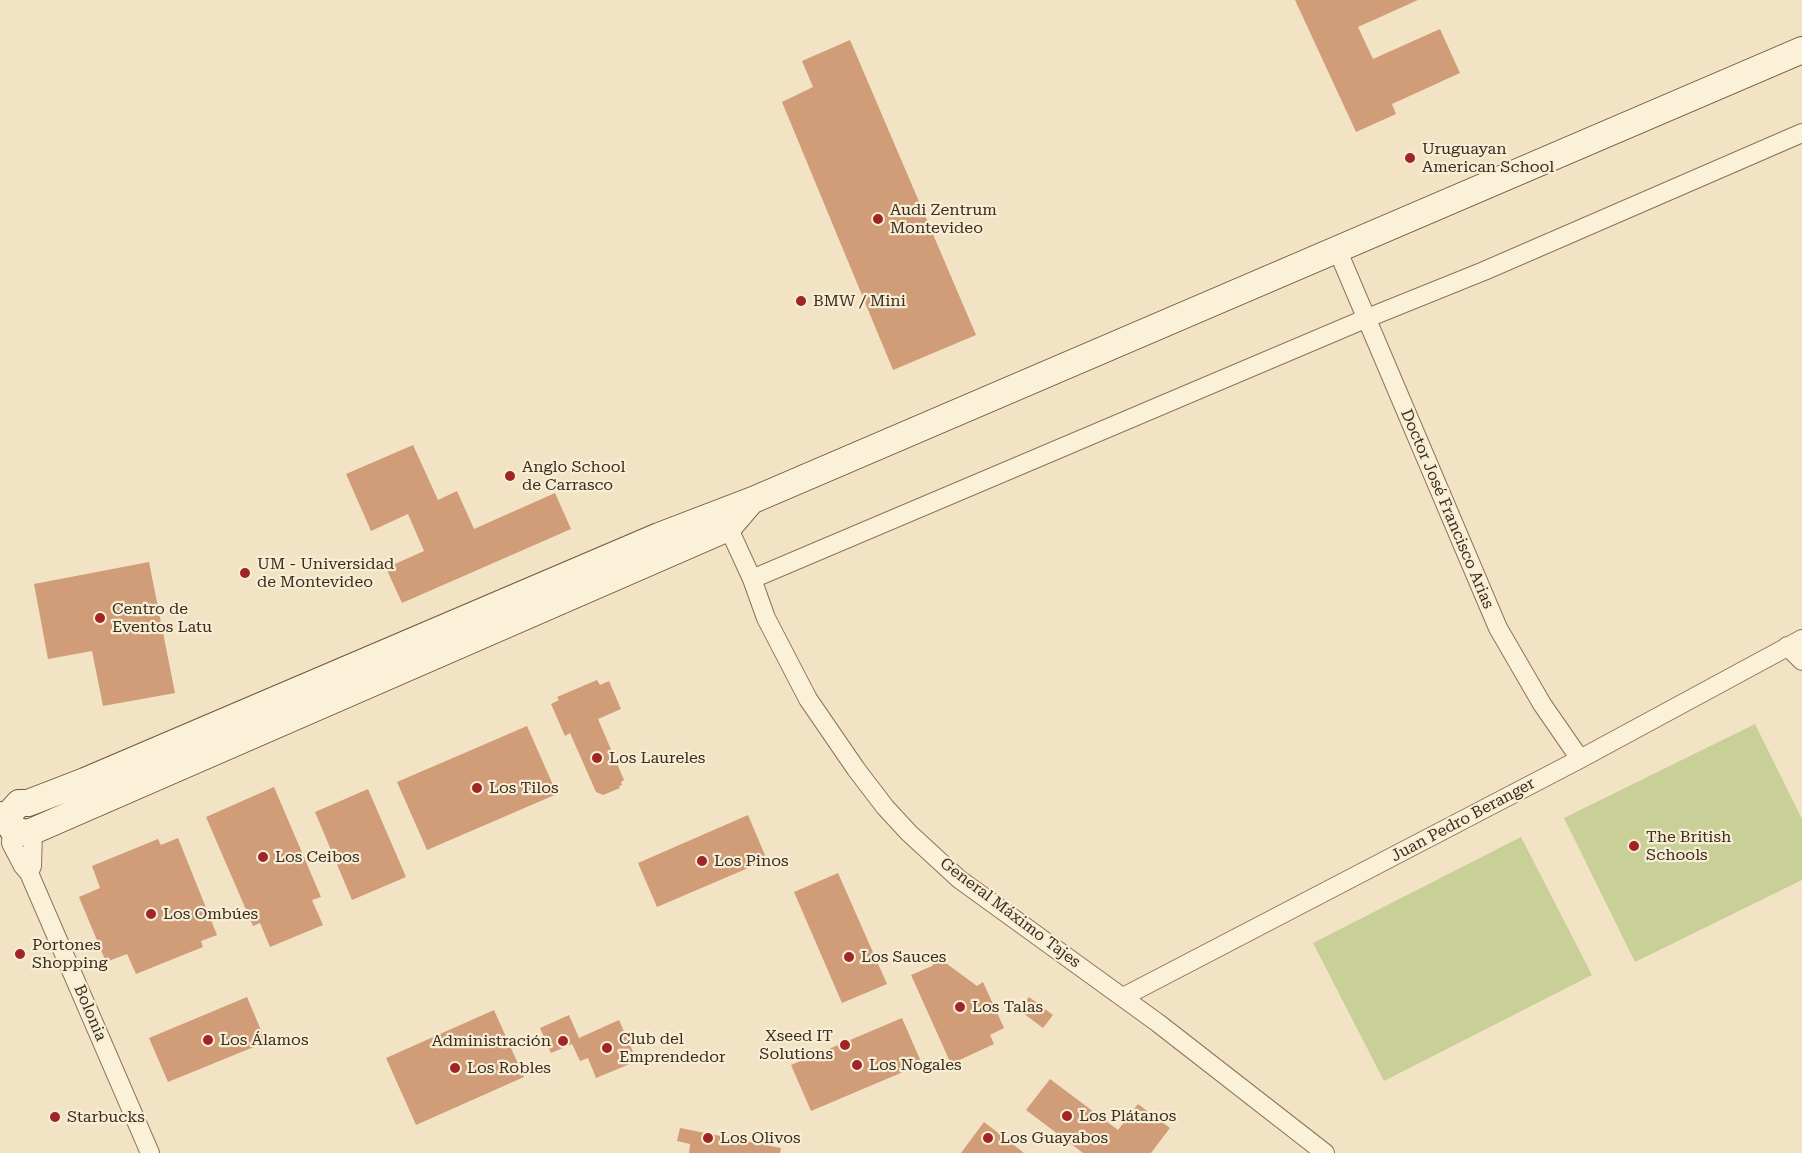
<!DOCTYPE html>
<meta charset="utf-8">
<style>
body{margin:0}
canvas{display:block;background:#f1e3c4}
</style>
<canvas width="1802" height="1153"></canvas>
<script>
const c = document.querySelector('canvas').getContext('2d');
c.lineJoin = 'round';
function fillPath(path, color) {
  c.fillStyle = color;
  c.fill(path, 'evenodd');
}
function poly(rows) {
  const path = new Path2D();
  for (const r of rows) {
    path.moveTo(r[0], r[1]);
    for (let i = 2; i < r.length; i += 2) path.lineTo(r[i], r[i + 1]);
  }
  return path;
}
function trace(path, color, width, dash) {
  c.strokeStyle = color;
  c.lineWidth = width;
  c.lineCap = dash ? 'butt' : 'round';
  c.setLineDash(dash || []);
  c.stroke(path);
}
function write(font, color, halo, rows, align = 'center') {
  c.font = font + ' "Roboto Serif",serif';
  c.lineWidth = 4.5;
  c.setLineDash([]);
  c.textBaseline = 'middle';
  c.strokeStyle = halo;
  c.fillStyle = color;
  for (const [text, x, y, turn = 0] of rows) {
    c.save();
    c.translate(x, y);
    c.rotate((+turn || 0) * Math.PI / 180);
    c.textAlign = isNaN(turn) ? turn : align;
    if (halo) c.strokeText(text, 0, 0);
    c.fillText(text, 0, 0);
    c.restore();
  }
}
const green = poly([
 [1755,724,1802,819,1802,880,1635,962,1564,818],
 [1521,837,1592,975,1384,1081,1313,943]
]);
const building = poly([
 [1295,0,1418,0,1358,27,1373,59,1440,29,1460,73,1392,104,1396,114,1356,132],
 [850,40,976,335,893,370,782,102,813,87,802,61],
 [413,445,438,500,457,491,474,529,555,493,571,529,402,603,386,568,424,551,408,514,371,531,346,474],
 [149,562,175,693,103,706,92,651,48,659,34,584],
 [597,680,600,685,609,681,621,709,598,719,624,780,621,782,622,785,619,786,620,788,603,795,596,792,570,733,565,736,551,704,559,700,557,697],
 [527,726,557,794,427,850,397,782],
 [274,787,321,897,312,900,323,925,270,947,260,923,253,926,206,817],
 [368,789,406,877,352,900,315,812],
 [748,815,767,860,657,907,638,863],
 [178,838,217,935,201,941,203,947,136,974,127,954,106,962,79,897,100,888,92,866,158,839,161,845],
 [838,873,887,984,842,1003,794,892],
 [939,958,977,986,983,982,1004,1028,990,1035,994,1044,951,1064,911,975,932,966],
 [247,997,266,1042,168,1082,149,1038],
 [1029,997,1053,1015,1043,1028,1019,1010],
 [494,1010,524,1077,416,1125,386,1058],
 [569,1015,579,1038,619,1020,637,1061,596,1078,588,1058,580,1061,572,1044,551,1053,540,1028],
 [902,1018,922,1064,811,1111,791,1065],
 [1050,1079,1118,1130,1138,1104,1170,1128,1151,1153,1083,1153,1026,1110],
 [984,1122,1024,1153,961,1153],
 [680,1128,781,1148,780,1153,689,1153,690,1144,677,1141]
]);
const street = poly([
 [1337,249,1498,628,1542,704,1580,759],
 [724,518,752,579,766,618,808,699,856,769,885,807,909,833,959,879,1158,1023,1325,1153],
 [752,579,1365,319,1484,271,1802,133],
 [1787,646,1802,661],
 [12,829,11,843,23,866,29,873,150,1153],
 [29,873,32,866,33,831],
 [1123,997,1580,759,1802,639]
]);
const secondary = poly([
 [0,815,9,823,12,829,26,833,33,831,728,528,751,501],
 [9,823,11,812,19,803,28,803,85,781,659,536,753,500,1802,50]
]);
const markers = [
 [1410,158,6,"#a02527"],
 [878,219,6,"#a02527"],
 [801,301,6,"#a02527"],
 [510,476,6,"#a02527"],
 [245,573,6,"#a02527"],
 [100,618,6,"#a02527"],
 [597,758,6,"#a02527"],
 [477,788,6,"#a02527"],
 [1634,846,6,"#a02527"],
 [263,857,6,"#a02527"],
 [702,861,6,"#a02527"],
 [151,914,6,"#a02527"],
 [20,954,6,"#a02527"],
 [849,957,6,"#a02527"],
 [960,1007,6,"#a02527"],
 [208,1040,6,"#a02527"],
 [563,1041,6,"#a02527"],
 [845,1045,6,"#a02527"],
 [607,1048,6,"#a02527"],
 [857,1065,6,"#a02527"],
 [455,1068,6,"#a02527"],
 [1067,1116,6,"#a02527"],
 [55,1117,6,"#a02527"],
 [708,1138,6,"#a02527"],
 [988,1138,6,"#a02527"]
];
const poiNames = [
 ["Uruguayan",1422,149],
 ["American School",1422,167],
 ["Audi Zentrum",890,210],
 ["Montevideo",890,228],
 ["BMW / Mini",813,301],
 ["Anglo School",522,467],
 ["de Carrasco",522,485],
 ["UM - Universidad",257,564],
 ["de Montevideo",257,582],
 ["Centro de",112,609],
 ["Eventos Latu",112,627],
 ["Los Laureles",609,758],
 ["Los Tilos",489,788],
 ["The British",1646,837],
 ["Schools",1646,855],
 ["Los Ceibos",275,857],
 ["Los Pinos",714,861],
 ["Los Ombúes",163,914],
 ["Portones",32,945],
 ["Shopping",32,963],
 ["Los Sauces",861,957],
 ["Los Talas",972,1007],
 ["Xseed IT",833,1036,"right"],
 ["Solutions",833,1054,"right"],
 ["Club del",619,1039],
 ["Emprendedor",619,1057],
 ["Los Álamos",220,1040],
 ["Administración",551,1041,"right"],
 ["Los Nogales",869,1065],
 ["Los Robles",467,1068],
 ["Los Plátanos",1079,1116],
 ["Starbucks",67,1117],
 ["Los Olivos",720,1138],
 ["Los Guayabos",1000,1138]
];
const streetNames = [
 ["Doctor José Francisco Arias",1447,509,67],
 ["Juan Pedro Beranger",1463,820,-28],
 ["General Máximo Tajes",1010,913,37],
 ["Bolonia",90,1013,67]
];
fillPath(green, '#c9d097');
fillPath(building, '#d19d78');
trace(street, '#8d7559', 20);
trace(secondary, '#6f563c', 28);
trace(street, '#fbf0d8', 18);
trace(secondary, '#fbf0d8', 26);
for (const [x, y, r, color] of markers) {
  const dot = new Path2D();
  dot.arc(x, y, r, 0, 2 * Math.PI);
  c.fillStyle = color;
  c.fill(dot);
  trace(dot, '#f8edd5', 2);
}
write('16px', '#3c2d1e', '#f8edd5', poiNames, 'left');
write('16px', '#3c2d1e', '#f8edd5', streetNames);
</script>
